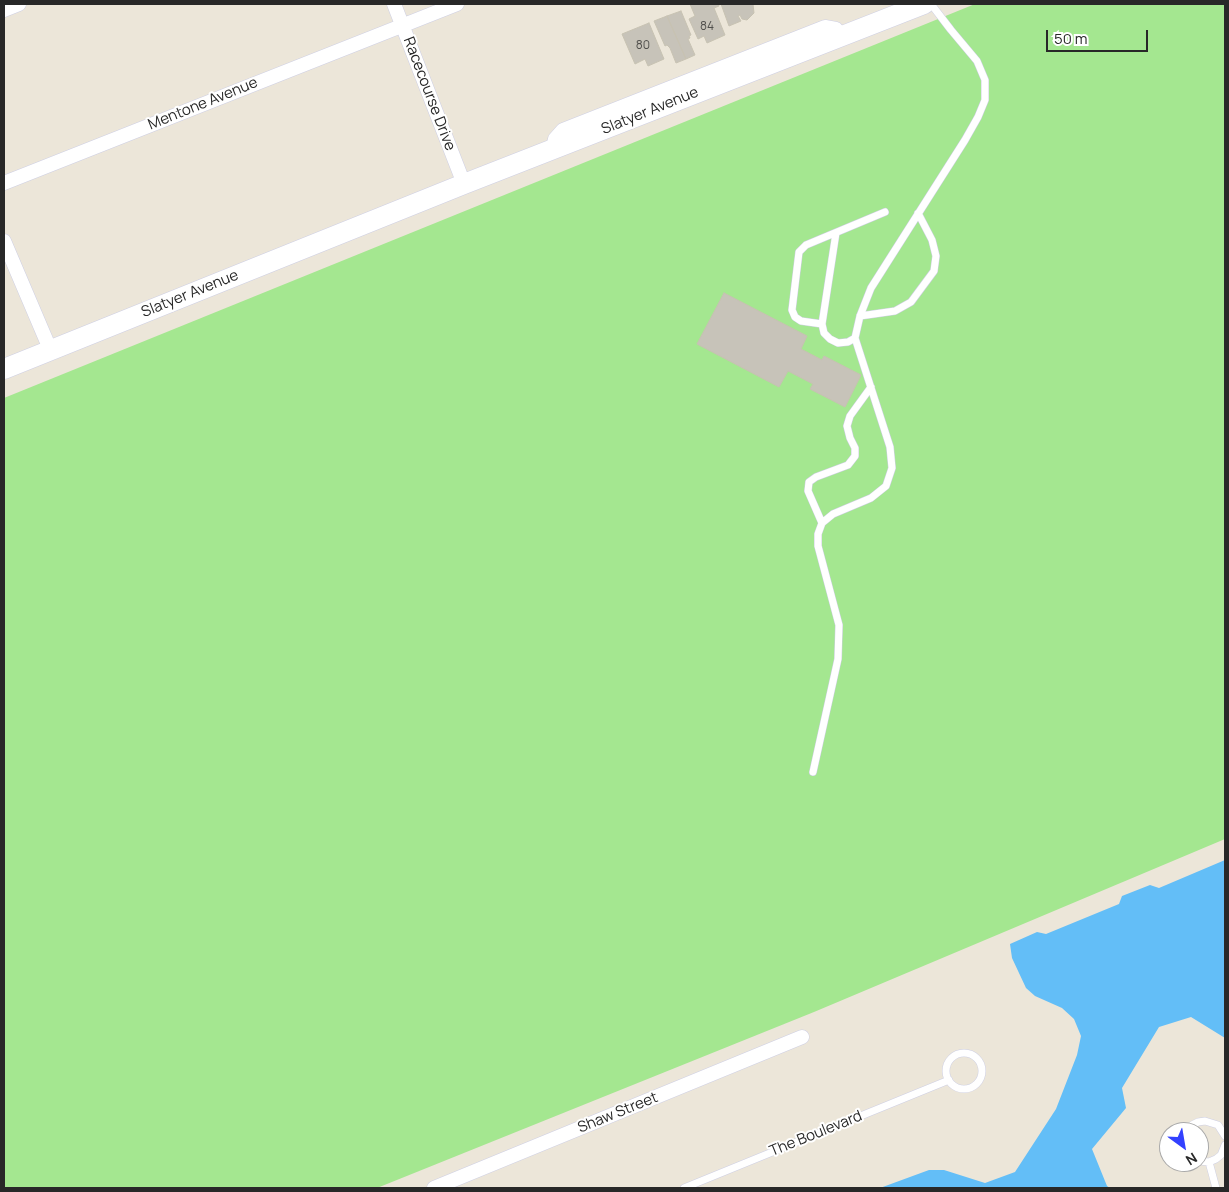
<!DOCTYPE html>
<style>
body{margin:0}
#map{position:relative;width:1229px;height:1192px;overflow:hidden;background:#ece6d9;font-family:Manrope,sans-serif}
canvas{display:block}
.frame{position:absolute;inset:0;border:5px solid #282828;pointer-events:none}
.north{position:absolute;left:1159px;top:1122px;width:50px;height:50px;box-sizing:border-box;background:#fff;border:1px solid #a9a9a9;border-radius:50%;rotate:148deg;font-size:14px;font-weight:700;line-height:20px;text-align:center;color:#282828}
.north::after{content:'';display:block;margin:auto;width:18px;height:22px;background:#3341ff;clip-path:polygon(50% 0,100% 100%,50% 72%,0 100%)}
.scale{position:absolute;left:1046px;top:30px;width:102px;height:22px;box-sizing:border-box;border:2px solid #282828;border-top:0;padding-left:6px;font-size:15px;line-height:18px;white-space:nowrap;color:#282828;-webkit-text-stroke:4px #fff;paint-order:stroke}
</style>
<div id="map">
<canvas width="1229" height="1192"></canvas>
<div class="frame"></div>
<div class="north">N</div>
<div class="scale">50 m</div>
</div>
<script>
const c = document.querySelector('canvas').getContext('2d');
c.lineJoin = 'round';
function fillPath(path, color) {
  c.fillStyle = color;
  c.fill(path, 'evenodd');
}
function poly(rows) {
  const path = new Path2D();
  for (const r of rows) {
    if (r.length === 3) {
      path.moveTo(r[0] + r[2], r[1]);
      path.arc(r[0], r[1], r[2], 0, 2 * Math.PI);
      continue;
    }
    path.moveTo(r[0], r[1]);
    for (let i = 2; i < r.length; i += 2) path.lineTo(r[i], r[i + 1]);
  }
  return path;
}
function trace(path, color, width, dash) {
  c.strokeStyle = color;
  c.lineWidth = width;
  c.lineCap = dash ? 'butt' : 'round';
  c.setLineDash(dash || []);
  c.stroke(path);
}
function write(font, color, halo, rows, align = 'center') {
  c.font = font + ' Manrope,sans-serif';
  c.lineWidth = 4;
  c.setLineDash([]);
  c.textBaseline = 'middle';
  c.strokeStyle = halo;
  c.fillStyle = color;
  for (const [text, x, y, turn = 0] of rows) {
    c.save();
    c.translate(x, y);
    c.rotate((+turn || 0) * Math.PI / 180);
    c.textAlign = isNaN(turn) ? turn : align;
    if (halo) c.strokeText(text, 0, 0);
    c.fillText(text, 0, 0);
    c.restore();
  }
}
const green = poly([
 [975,4,1225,4,1225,839,814,1012,377,1188,4,1188,4,398]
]);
const water = poly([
 [1225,860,1225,1038,1191,1017,1159,1027,1122,1088,1126,1108,1092,1149,1107,1186,1110,1188,880,1188,929,1170,944,1170,985,1183,1015,1172,1056,1109,1077,1055,1081,1036,1074,1019,1062,1008,1035,996,1026,988,1012,958,1010,944,1037,932,1046,934,1119,904,1122,896,1150,885,1159,888]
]);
const building = poly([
 [690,4,718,4,719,6,714,8,725,35,707,43,704,36,698,39,689,19,695,16,690,4],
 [721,4,753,4,754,13,747,20,742,19,740,15,738,16,741,21,729,26,721,4],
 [681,11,691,35,689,36,690,38,688,39,695,55,686,59,667,16,681,11],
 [667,16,686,59,676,63,670,48,667,45,665,46,654,21,667,16],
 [649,23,664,59,648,66,645,59,635,64,622,34,649,23],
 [724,293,807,336,801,349,822,360,824,356,861,375,845,407,810,389,813,384,788,371,779,387,697,344,724,293]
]);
const lane = poly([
 [836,233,822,324,824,333,830,339,838,343,848,342,855,338,860,316,871,288,965,140,978,117,985,100,985,80,977,61,951,30,931,4],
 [860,316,895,311,911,302,934,271,936,256,932,240,918,213],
 [822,324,801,321,795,317,792,310,799,252,806,245,885,212],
 [822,523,808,491,809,482,816,477,848,465,855,456,855,448,850,438,847,426,850,416,871,387],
 [813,772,838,659,839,625,818,546,818,534,822,523,833,514,871,498,886,486,892,468,890,447,855,338],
 [964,1071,18],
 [1187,1132,1192,1125,1198,1122,1205,1121,1218,1125,1225,1136],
 [1199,1161,1209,1162,1216,1159,1221,1155,1225,1145],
 [1209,1162,1216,1188],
 [684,1188,949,1080]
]);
const street = poly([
 [394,4,464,184],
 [4,10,19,4],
 [553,149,555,139,563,130,825,27,836,29,840,36],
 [4,183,457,4],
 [4,241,47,342],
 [434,1188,802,1037]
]);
const secondary = poly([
 [4,369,464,184,924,4]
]);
const numberNames = [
 ["84",707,27],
 ["80",643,46]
];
const streetNames = [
 ["Racecourse Drive",429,94,69],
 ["Mentone Avenue",203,104,-22],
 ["Slatyer Avenue",650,111,-22],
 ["Slatyer Avenue",190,294,-22],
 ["Shaw Street",618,1113,-22],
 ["The Boulevard",816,1134,-22]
];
fillPath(green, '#a4e790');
fillPath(water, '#63bef7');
fillPath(building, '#c7c3b9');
trace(building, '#c7c2b2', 1);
trace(lane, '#cecfe3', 8);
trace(street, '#cecfe3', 15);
trace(secondary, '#cecfe3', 21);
trace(lane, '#fff', 7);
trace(street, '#fff', 14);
trace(secondary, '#fff', 20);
write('12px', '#504f4c', null, numberNames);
write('15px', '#282828', '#fff', streetNames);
</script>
